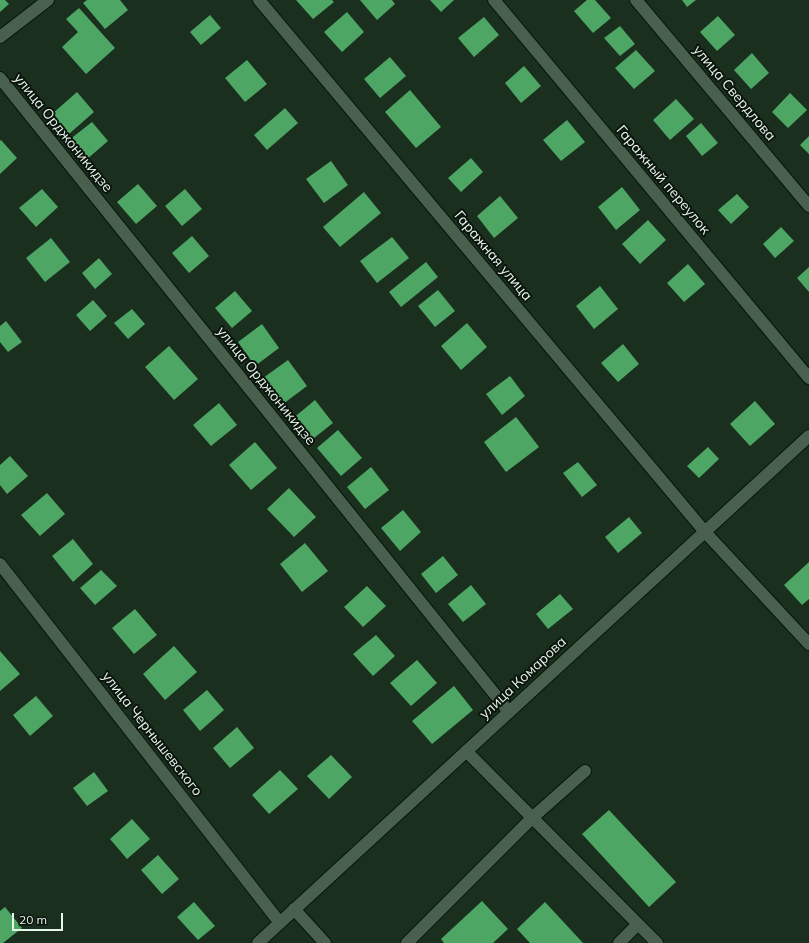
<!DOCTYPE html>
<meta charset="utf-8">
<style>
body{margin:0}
#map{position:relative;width:809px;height:943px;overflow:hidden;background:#1b2f1f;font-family:Mulish,sans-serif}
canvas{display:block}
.scale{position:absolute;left:12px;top:913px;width:51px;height:18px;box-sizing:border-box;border:2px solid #e9f6eb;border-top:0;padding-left:5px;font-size:12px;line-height:14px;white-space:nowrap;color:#e9f6eb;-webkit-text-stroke:3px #0c150d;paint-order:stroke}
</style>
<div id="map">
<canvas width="809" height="943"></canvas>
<div class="scale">20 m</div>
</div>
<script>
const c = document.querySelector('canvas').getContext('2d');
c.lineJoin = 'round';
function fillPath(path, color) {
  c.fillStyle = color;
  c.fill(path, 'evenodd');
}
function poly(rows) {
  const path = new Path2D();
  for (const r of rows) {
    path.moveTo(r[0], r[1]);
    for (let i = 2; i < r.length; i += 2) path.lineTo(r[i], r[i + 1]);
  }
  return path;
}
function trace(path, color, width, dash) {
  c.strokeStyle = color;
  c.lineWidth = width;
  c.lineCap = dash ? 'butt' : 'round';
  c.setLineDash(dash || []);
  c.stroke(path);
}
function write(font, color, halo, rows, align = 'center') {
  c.font = font + ' Mulish,sans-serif';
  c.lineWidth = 4;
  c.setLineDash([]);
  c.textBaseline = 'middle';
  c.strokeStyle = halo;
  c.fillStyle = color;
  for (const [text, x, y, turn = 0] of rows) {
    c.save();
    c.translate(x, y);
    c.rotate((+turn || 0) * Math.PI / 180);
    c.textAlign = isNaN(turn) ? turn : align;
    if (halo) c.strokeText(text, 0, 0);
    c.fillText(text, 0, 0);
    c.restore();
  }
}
const building = poly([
 [0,0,5,0,9,4,0,12],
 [87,0,120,0,128,10,105,29,83,3],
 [296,0,332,0,334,2,313,19],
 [360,0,392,0,395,4,377,20],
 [430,0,454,0,441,12],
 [587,0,595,0,611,18,593,33,574,11],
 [682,0,696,0,687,7],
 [79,8,115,48,86,74,62,47,78,32,66,19],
 [347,12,364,32,342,52,324,32],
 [210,15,221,28,201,45,190,32],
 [718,16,735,35,717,51,700,32],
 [484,17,499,35,474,57,458,38],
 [620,26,635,44,620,56,604,38],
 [636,50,655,71,634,89,615,68],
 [752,53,769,73,751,89,734,70],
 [390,57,406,76,380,98,364,79],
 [247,60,267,84,245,102,225,78],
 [524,66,541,86,521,103,505,83],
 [410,90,441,127,416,148,385,112],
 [77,92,94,112,69,134,52,114],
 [790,93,807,110,788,128,772,112],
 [676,99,694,119,670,140,653,120],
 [285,108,298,123,267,150,254,135],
 [567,120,585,142,561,161,543,140],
 [92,122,108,141,86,160,69,140],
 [701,123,718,143,702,156,686,136],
 [809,136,809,154,800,145],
 [1,140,17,158,0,174,0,141],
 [471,158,483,172,461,192,448,178],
 [331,161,348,185,324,203,306,179],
 [138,184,157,206,136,224,117,202],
 [622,187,640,210,616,230,598,207],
 [42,189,58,207,36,227,19,208],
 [185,189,202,209,182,226,165,206],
 [364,192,381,213,340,247,323,227],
 [737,194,749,207,731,224,718,210],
 [500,196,518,218,494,238,477,216],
 [648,220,666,240,640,264,622,244],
 [781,227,794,241,775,258,763,244],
 [192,236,209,256,189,273,172,253],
 [392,237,409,258,377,283,360,261],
 [51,238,70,262,45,282,26,258],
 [99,258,112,274,95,289,82,273],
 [426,262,438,277,401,307,389,292],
 [688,264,705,284,684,302,667,283],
 [809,267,809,292,797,278],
 [600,286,618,309,594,329,576,306],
 [438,290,455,311,435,327,418,306],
 [235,291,252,311,232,328,215,308],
 [93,300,107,316,90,331,76,315],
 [132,309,145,324,128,339,114,323],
 [6,321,22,342,8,352,0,342,0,326],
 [467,323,487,347,461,370,441,346],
 [262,324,279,348,255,366,238,342],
 [623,344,639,364,618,382,601,363],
 [169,346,198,379,174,400,145,367],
 [288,360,307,386,283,404,263,378],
 [510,376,525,396,502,415,486,394],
 [315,400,333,423,309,442,291,420],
 [755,401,775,424,750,446,730,424],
 [219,403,237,425,211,446,193,425],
 [516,417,539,447,506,472,484,442],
 [338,430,362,458,341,476,317,448],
 [255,442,277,468,251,490,229,465],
 [708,447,719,459,699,478,687,466],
 [10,456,28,476,7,494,0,485,0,465],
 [578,462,597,485,582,497,563,473],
 [371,467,389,490,365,509,347,487],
 [289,488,316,517,294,537,267,509],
 [47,493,65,514,40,536,21,515],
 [403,510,421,532,400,551,381,528],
 [629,517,642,533,618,553,605,537],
 [73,539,93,564,73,582,52,556],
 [305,543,328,571,302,592,280,564],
 [443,556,458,575,436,593,421,574],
 [809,562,809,599,802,605,784,585],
 [101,570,117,586,95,605,80,588],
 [471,585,486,604,463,622,448,604],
 [367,586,386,606,363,627,344,607],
 [560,594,573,609,548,629,536,614],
 [135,609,157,635,134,654,112,628],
 [376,635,395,656,373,676,353,654],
 [174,646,197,672,165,700,143,674],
 [0,651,20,674,0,691],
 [417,660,437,683,411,706,390,683],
 [454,686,473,710,432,744,412,721],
 [207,690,224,710,200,731,183,710],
 [36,696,53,716,30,736,13,715],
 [237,727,254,748,230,768,213,748],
 [331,755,352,777,329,799,307,776],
 [280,770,298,789,269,814,252,795],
 [94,772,108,791,87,806,73,788],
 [609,810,676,882,649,907,582,834],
 [132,819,150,839,127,859,110,839],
 [158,855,179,879,162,894,141,870],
 [482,901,508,929,493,943,444,943,441,939],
 [194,902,215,926,198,940,177,917],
 [545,902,583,943,530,943,517,929],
 [5,907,22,928,3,943,0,943,0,911]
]);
const minor = poly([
 [259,0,705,532,809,644],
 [494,0,809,378],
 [636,0,809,206],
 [0,37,48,0],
 [0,78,509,712],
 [0,564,280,923],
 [466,751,638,924,619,943],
 [294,909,325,943],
 [638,924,657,943],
 [258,943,809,436],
 [407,943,532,818,585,771]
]);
const streetNames = [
 ["улица Свердлова",734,93,50],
 ["улица Орджоникидзе",63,133,51],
 ["Гаражный переулок",663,180,50],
 ["Гаражная улица",493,256,50],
 ["улица Орджоникидзе",266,386,51],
 ["улица Комарова",523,678,-43],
 ["улица Чернышевского",152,734,52]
];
fillPath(building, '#4da664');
trace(minor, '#041708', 14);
trace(minor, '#4a604e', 12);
write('14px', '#e9f6eb', '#0c150d', streetNames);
</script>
